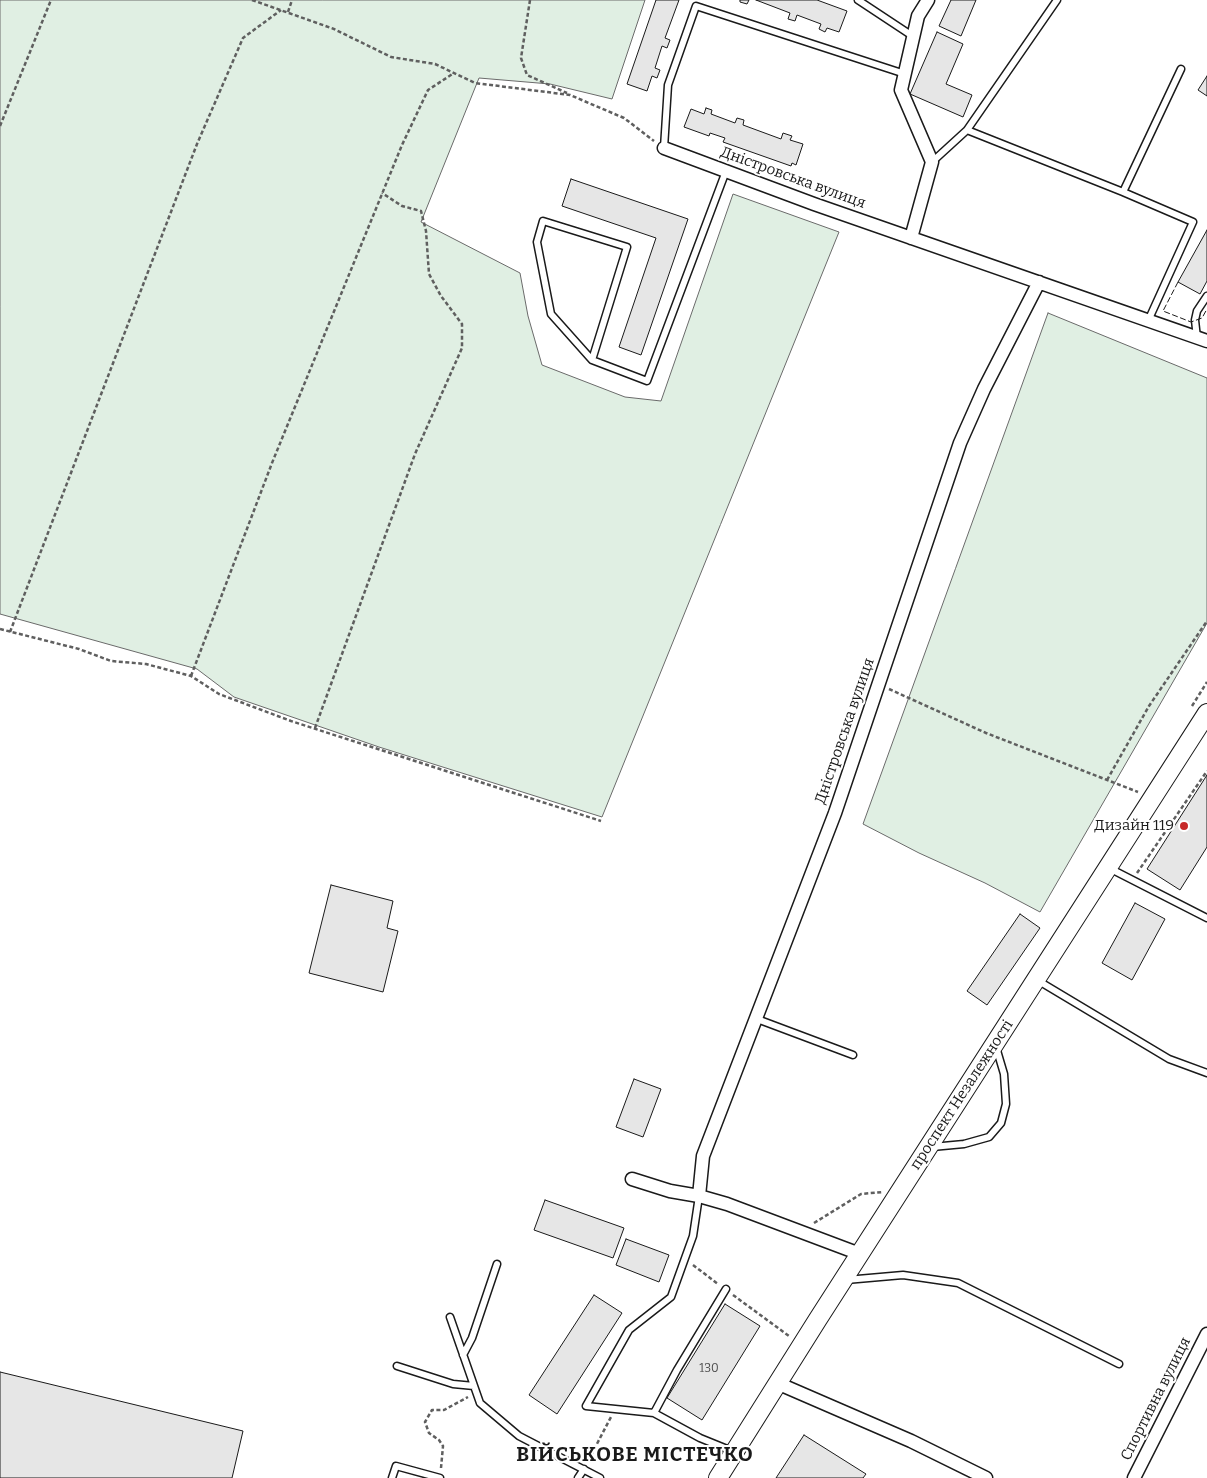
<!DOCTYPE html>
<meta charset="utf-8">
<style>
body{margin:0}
canvas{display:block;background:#fff}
</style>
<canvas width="1207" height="1478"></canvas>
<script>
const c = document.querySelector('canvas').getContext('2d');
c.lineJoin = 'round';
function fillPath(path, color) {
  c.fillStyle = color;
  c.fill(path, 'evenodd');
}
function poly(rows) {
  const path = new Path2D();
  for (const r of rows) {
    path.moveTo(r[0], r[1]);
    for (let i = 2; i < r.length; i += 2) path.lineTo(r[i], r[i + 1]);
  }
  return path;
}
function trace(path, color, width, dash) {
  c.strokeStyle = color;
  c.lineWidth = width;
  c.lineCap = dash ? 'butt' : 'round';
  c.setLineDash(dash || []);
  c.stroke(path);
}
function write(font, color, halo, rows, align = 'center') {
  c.font = font + ' Bitter,serif';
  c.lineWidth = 4;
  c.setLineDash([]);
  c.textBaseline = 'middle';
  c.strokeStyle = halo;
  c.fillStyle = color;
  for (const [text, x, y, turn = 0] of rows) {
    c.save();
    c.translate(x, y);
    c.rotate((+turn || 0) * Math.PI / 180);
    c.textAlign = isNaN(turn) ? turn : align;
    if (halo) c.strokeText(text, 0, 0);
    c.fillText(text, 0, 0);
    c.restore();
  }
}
const green = poly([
 [0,0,645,0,612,99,550,84,479,78,421,222,520,273,528,316,542,365,625,397,661,401,733,194,839,232,602,817,379,747,234,697,197,669,0,614,0,0],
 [1048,313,1207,378,1207,623,1040,912,985,883,919,853,863,824,1048,313]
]);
const building = poly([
 [656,0,679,0,665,38,670,40,667,48,662,46,655,68,660,70,657,78,652,76,647,91,627,84,656,0],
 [740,0,749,0,747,4,740,2,740,0],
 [756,0,817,0,847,11,839,32,827,28,825,32,819,29,821,24,797,15,795,21,788,19,790,13,756,0],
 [951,0,976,0,961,36,939,26,951,0],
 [937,32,963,44,946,84,972,95,963,117,910,94,937,32],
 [1207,76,1207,96,1198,90,1207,76],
 [706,108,712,110,711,114,735,123,737,118,744,120,743,125,781,139,783,133,792,136,790,140,803,144,796,165,792,163,791,166,723,142,725,138,710,133,709,136,684,127,691,109,704,114,706,108],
 [571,179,688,219,641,355,619,347,656,238,562,206,571,179],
 [1207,230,1207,281,1200,294,1178,282,1207,230],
 [1207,775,1207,847,1180,890,1147,869,1207,775],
 [331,885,393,901,387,928,398,931,383,992,309,973,331,885],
 [1135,903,1165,919,1132,980,1102,963,1135,903],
 [1020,914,1040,928,987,1005,967,991,1020,914],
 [634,1079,661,1089,643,1137,616,1127,634,1079],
 [545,1200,624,1228,613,1258,534,1230,545,1200],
 [626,1239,669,1255,659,1282,616,1265,626,1239],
 [594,1295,622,1313,557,1414,529,1395,594,1295],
 [725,1304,760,1326,702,1420,667,1398,725,1304],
 [0,1372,243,1431,232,1478,0,1478,0,1372],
 [804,1435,866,1474,863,1478,776,1478,804,1435]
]);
const path = poly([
 [252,0,334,29,391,57,435,64,475,83,570,95,624,118,654,141],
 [530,0,521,58,527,75,567,93],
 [288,12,292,0],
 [0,126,51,0],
 [0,629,79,649,111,661,146,664,191,676,219,694,291,721,601,821],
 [10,632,197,144,243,38,281,10],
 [191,676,272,463,402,145,428,90,454,73],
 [889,689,986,733,1138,792],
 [1192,706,1207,682],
 [315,728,415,454,462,348,462,324,441,296,429,274,426,231,421,211,402,206,382,193],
 [1107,780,1149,706,1207,621],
 [1137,873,1207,771],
 [814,1223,861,1194,883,1192],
 [693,1265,718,1284],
 [733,1295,789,1336],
 [588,1461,611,1417],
 [441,1468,443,1446,439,1440,429,1433,425,1422,432,1410,444,1410,468,1397]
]);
const lane = poly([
 [858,0,914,37],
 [967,130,1123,192,1193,222,1148,321],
 [664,148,668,85,696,6,905,74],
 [932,162,967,130,1057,0],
 [1123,192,1181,69],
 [1197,338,1195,320,1197,311,1207,296],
 [592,360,627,247,543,221,537,242,551,314,592,360,647,381,726,171],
 [1109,868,1207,918],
 [1037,980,1169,1059,1207,1073],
 [757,1019,853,1055],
 [932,1147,964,1144,989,1137,1001,1123,1006,1104,1004,1074,996,1047],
 [699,1196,693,1236,671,1297,629,1330,586,1406,654,1413,700,1438,732,1451],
 [846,1280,903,1275,958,1283,1119,1364],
 [450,1317,480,1403,519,1436,600,1478],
 [463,1355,472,1338,497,1264],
 [397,1366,453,1384,474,1386],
 [654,1413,677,1370,726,1289],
 [392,1478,396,1466,440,1478],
 [578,1478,584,1469]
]);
const street = poly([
 [664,148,814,204,1207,341],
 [911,238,932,162,901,90,918,16,928,0],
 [632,1179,670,1191,699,1196,727,1204,860,1254],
 [699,1196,703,1156,835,813,960,443,984,389,1039,282],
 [777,1383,911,1441,986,1478],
 [1134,1478,1207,1334]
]);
const secondary = poly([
 [718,1478,818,1319,1207,713]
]);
const fence = poly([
 [1178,282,1163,311,1191,322,1202,318,1207,309]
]);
const markers = [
 [1184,826,5,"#c62828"]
];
const numberNames = [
 ["130",709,1369]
];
const streetNames = [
 ["Дністровська вулиця",793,178,20],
 ["Дністровська вулиця",845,731,-71],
 ["проспект Незалежності",962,1095,-57],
 ["Спортивна вулиця",1156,1399,-63]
];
const poiNames = [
 ["Дизайн 119",1174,826]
];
const districtNames = [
 ["ВІЙСЬКОВЕ МІСТЕЧКО",635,1455]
];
fillPath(green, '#e0efe3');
trace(green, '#6a6a6a', 1);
fillPath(building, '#e6e6e6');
trace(building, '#1a1a1a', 1);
trace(lane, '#1a1a1a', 9);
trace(street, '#1a1a1a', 15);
trace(secondary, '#1a1a1a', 20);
trace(path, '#5f5f5f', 2.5, [4, 2.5]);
trace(lane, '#fff', 6);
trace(street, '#fff', 12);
trace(secondary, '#fff', 18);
trace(fence, '#1a1a1a', 1, [6, 2.5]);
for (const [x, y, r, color] of markers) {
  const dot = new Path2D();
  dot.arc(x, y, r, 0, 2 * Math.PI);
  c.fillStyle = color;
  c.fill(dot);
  trace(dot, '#fff', 2);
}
write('12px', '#4d4d4d', null, numberNames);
write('15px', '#1a1a1a', '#fff', streetNames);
write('15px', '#1a1a1a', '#fff', poiNames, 'right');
c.letterSpacing = '1px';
write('bold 20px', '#1a1a1a', '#fff', districtNames);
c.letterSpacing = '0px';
</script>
